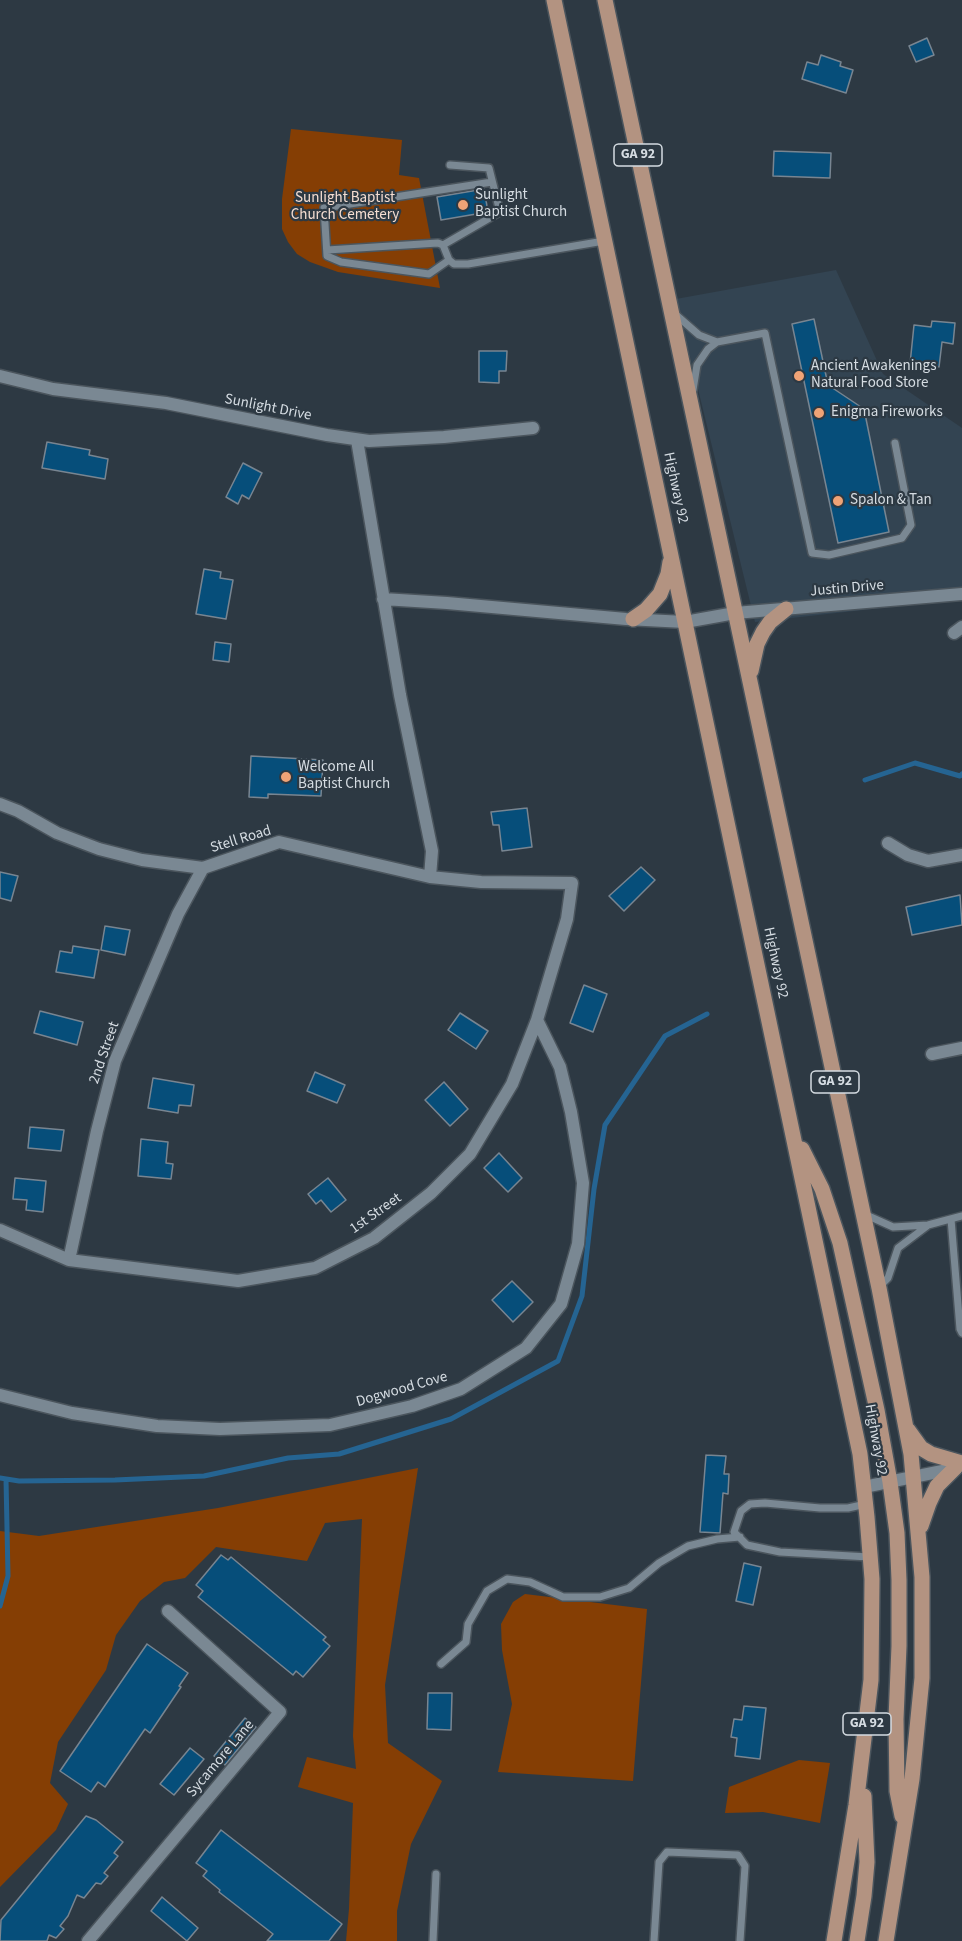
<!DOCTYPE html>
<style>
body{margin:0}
canvas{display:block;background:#2d3943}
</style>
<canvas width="962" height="1941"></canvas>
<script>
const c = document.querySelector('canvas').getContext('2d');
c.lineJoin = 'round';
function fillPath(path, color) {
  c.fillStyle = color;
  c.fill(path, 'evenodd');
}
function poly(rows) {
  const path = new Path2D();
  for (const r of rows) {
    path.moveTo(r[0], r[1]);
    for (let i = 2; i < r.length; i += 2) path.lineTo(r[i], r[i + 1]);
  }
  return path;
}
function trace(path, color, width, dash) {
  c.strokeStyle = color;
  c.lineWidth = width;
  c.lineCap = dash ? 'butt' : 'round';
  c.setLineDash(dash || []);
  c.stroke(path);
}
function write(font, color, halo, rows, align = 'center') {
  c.font = font + ' "Source Sans 3",sans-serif';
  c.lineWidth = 4.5;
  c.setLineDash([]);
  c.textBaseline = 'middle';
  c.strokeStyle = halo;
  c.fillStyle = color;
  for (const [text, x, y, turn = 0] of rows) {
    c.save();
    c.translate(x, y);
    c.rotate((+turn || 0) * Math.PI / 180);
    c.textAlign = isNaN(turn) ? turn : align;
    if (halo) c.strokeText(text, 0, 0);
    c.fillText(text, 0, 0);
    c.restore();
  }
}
const built = poly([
 [836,270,883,374,962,428,962,599,755,622,676,299]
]);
const green = poly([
 [291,129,402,140,399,175,419,178,440,288,338,272,310,262,297,254,288,242,282,229,282,199],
 [418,1468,385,1685,388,1743,442,1781,411,1844,397,1911,397,1941,346,1941,349,1909,353,1803,298,1787,307,1757,356,1769,353,1736,362,1519,325,1523,307,1561,216,1547,185,1578,164,1582,140,1601,116,1635,106,1670,58,1742,50,1783,68,1804,56,1830,0,1887,0,1531,39,1536,218,1508],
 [525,1594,647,1609,633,1781,498,1772,512,1704,502,1650,501,1624,513,1602],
 [799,1760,830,1763,820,1823,763,1812,725,1813,729,1787]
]);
const stream = poly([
 [865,780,915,763,960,776,962,774],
 [0,1478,19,1481,115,1480,204,1476,288,1458,339,1454,451,1419,558,1361,582,1296,594,1189,605,1125,665,1036,707,1014],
 [0,1606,8,1576,6,1479]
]);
const building = poly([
 [927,38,934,55,916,62,909,46,927,38],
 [821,55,841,62,840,66,853,70,846,93,802,79,807,62,818,65,821,55],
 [774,151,831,153,830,178,773,176,774,151],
 [484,189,488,212,441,220,437,197,484,189],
 [814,319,828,385,864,409,889,532,838,543,792,324,814,319],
 [932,321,955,323,953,344,942,342,939,367,910,364,914,325,931,327,932,321],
 [479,351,507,351,506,371,499,371,499,383,479,382,479,351],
 [47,442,90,450,89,455,108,459,105,479,42,468,47,442],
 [243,463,262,473,249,499,242,495,238,504,226,497,243,463],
 [204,569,221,572,220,578,233,580,226,619,196,614,204,569],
 [215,642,231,644,229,662,213,660,215,642],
 [251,756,323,760,321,796,268,794,268,798,249,797,251,756],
 [527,808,532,847,502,851,499,825,493,825,491,812,527,808],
 [641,867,655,880,624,911,609,896,641,867],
 [0,872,18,876,11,901,0,898,0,872],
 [960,895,962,925,912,935,906,907,960,895],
 [105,926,130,930,125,955,101,950,105,926],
 [73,946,99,950,94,978,56,972,60,951,72,953,73,946],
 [584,985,607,994,593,1032,570,1023,584,985],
 [40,1011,83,1022,77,1045,34,1033,40,1011],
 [460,1013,488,1031,476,1049,448,1030,460,1013],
 [315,1072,345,1085,337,1103,307,1091,315,1072],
 [153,1078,194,1085,191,1106,179,1105,178,1113,148,1108,153,1078],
 [444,1082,468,1109,450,1126,425,1100,444,1082],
 [30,1127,64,1130,61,1151,28,1148,30,1127],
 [141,1139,168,1142,166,1163,173,1164,171,1179,138,1176,141,1139],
 [499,1153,522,1178,508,1192,484,1168,499,1153],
 [15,1178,46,1181,43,1212,26,1210,27,1200,13,1199,15,1178],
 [328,1178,346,1200,331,1212,321,1200,316,1204,308,1194,328,1178],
 [512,1281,533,1302,513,1322,492,1300,512,1281],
 [706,1455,726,1456,724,1474,729,1474,728,1494,723,1493,720,1533,700,1532,706,1455],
 [221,1555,228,1560,231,1557,326,1637,323,1640,330,1646,303,1677,296,1671,293,1675,198,1597,203,1591,196,1585,221,1555],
 [744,1563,761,1567,753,1605,736,1601,744,1563],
 [147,1644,188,1673,179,1686,181,1687,150,1733,145,1729,105,1787,98,1782,91,1792,60,1771,147,1644],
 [428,1693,452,1693,451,1730,427,1729,428,1693],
 [744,1706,766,1708,760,1759,735,1756,737,1738,731,1737,734,1719,742,1720,744,1706],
 [245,1718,256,1727,225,1765,214,1756,245,1718],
 [190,1748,204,1759,174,1795,160,1784,190,1748],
 [86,1816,96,1820,123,1842,114,1853,118,1856,104,1873,108,1876,101,1884,96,1883,84,1898,77,1895,68,1916,60,1926,64,1929,56,1938,49,1935,47,1941,0,1941,1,1920,86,1816],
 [221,1830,342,1924,329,1941,267,1941,273,1934,219,1892,220,1890,203,1876,207,1871,196,1863,221,1830],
 [162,1897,198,1928,187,1941,151,1911,162,1897]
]);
const service = poly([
 [450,165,489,168,500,212,443,245,449,260,454,264,468,264,604,241],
 [327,250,438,243,443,245],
 [449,260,429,274,341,262,327,256,324,208,492,182],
 [675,314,699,335,717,342],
 [693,390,697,365,708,349,717,342,765,333,812,553,829,555,902,538,911,525,895,443],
 [864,1214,893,1227,928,1225,962,1216],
 [951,1219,960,1329,962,1333],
 [880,1286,888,1278,898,1248,927,1226],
 [866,1504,848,1508,820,1508,765,1503,750,1504,741,1511,734,1532,747,1545,780,1552,869,1557],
 [441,1664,466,1642,468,1624,487,1591,507,1579,530,1582,563,1597,600,1597,629,1588,659,1563,688,1546,717,1539,740,1537],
 [433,1941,436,1874],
 [654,1941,659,1862,667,1852,738,1855,745,1866,740,1941]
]);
const minor = poly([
 [0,376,53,389,166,403,327,435,369,441,444,437,533,428],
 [357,440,400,695,432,851,430,877],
 [383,599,447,603,626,619,685,622,735,613,962,594],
 [954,633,962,627],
 [0,804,18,811,57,833,99,849,142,860,203,868,279,842,430,877,481,882,572,883,567,919,537,1020,512,1084,470,1154,431,1193,374,1238,315,1268,238,1281,69,1260,0,1230],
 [888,843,908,855,928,861,962,855],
 [932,1054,962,1048],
 [69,1260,97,1131,115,1061,178,914,203,868],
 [0,1395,72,1413,157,1426,220,1429,330,1425,412,1406,461,1389,526,1348,561,1304,578,1244,583,1183,571,1112,560,1067,537,1020],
 [88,1941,280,1712,168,1611]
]);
const tertiary = poly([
 [864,1487,957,1468]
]);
const primary = poly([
 [554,0,860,1454,867,1517,872,1579,871,1680,856,1805,834,1941],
 [605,0,879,1288,911,1454,922,1577,922,1678,912,1779,886,1941],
 [633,619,646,610,660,594,668,574,670,562],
 [751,671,757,644,763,632,770,622,786,609],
 [802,1149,822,1189,840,1243,877,1410,890,1482,897,1533,899,1580,899,1646,896,1719,897,1791,902,1816],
 [908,1430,921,1448,931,1454,962,1463],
 [921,1526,929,1503,937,1486,955,1468],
 [857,1941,864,1896,867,1862,864,1796]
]);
const markers = [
 [463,205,6,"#efa376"],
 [799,376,6,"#efa376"],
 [819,413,6,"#efa376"],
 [838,501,6,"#efa376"],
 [286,777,6,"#efa376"]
];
const shields = [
 [638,155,48],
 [835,1082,48],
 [867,1724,48]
];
const shieldNames = [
 ["GA 92",638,155],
 ["GA 92",835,1082],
 ["GA 92",867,1724]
];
const poiNames = [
 ["Sunlight",475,196],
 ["Baptist Church",475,213],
 ["Ancient Awakenings",811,367],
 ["Natural Food Store",811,384],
 ["Enigma Fireworks",831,413],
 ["Spalon & Tan",850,501],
 ["Welcome All",298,768],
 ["Baptist Church",298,785]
];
const parkNames = [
 ["Sunlight Baptist",345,199],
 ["Church Cemetery",345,216]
];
const streetNames = [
 ["Sunlight Drive",268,408,11],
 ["Highway 92",675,488,78],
 ["Justin Drive",847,589,-5],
 ["Stell Road",241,840,-17],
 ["Highway 92",775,963,78],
 ["2nd Street",105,1053,-71],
 ["1st Street",376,1214,-35],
 ["Dogwood Cove",402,1390,-16],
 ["Highway 92",875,1440,80],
 ["Sycamore Lane",221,1759,-50]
];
fillPath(built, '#334452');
fillPath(green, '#853e04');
trace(stream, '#256492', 5);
fillPath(building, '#064e7a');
trace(building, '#788591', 1.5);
trace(service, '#4b555d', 10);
trace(minor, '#4b555d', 15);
trace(tertiary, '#4b555d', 15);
trace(primary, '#4b555d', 18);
trace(service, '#7a8893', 7);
trace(minor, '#7a8893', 12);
trace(tertiary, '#7a8893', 12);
trace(primary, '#b39381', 15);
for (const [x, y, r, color] of markers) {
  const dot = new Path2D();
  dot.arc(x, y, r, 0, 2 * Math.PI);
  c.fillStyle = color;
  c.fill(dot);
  trace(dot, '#2d3943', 2);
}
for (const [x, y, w] of shields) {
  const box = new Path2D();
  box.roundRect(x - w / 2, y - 11, w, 22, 4.5);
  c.fillStyle = '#2d3943';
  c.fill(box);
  trace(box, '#d5dce2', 1.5);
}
write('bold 14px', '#d5dce2', null, shieldNames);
write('15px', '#d5dce2', '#2d3943', poiNames, 'left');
write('15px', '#f4ddd1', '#2d3943', parkNames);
write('15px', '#d5dce2', '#2d3943', streetNames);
</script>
